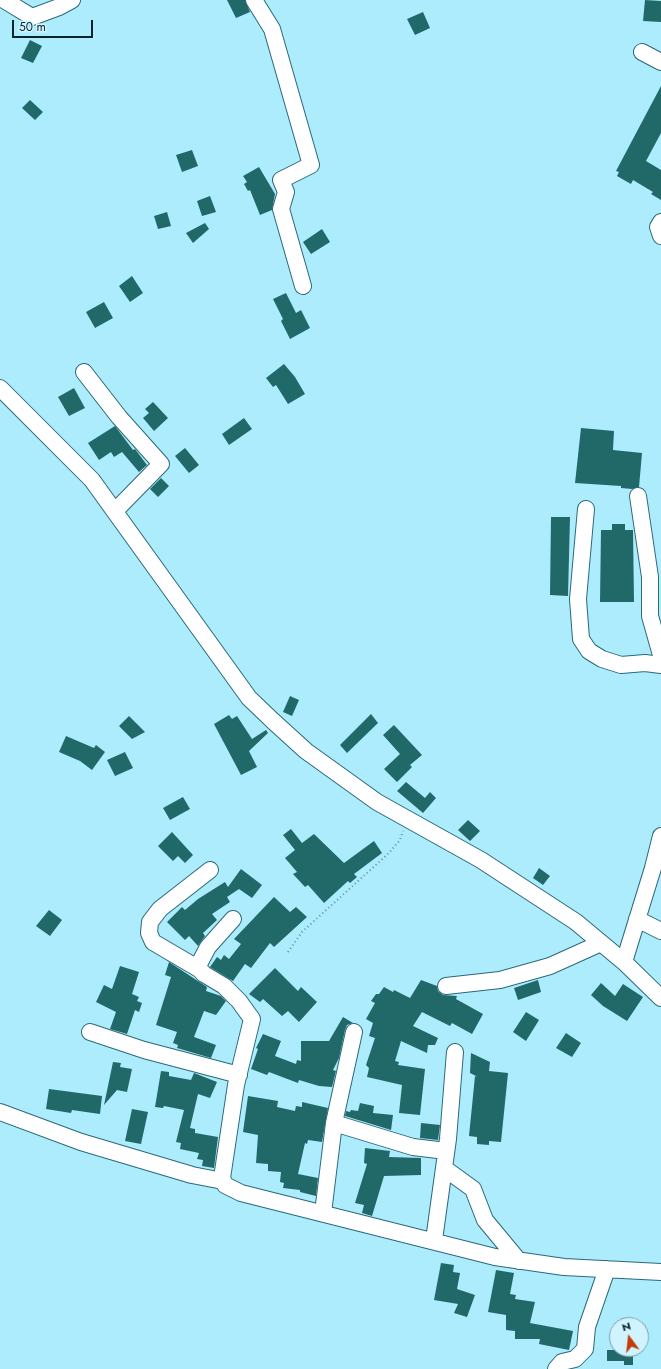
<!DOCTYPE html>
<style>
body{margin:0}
#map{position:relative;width:661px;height:1369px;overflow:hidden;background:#acecfd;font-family:Jost,sans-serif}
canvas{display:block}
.north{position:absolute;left:609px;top:1317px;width:40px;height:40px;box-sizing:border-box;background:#cff4ff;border:1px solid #80a1aa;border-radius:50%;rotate:345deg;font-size:11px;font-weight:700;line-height:16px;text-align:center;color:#09242a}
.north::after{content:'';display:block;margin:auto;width:14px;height:18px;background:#c43c0a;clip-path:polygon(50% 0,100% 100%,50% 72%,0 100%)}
.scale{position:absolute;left:12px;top:20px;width:81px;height:18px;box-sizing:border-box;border:2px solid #09242a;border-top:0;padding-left:5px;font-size:12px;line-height:14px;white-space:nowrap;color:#09242a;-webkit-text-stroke:3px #cff4ff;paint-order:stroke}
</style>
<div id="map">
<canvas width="661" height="1369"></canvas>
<div class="north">N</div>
<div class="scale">50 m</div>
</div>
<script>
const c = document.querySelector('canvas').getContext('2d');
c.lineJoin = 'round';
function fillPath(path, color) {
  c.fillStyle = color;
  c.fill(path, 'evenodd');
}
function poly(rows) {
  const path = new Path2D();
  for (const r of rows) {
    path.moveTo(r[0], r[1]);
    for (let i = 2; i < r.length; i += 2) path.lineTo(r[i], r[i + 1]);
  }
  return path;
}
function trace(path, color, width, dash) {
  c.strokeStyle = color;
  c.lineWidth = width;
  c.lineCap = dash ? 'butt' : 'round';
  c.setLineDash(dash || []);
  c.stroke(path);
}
const building = poly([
 [227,0,245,0,250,12,236,18],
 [645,0,661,1,661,22,643,21],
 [423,12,430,28,415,35,407,19],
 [30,40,42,46,33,63,21,58],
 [661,86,661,133,646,161,661,170,661,200,651,194,653,192,633,180,631,184,617,176,619,172,616,171],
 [30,100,43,112,35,120,22,108],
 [192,150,198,166,182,172,176,155],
 [259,167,275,194,272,210,260,215,250,190,248,191,244,184,247,182,243,176],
 [210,196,216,212,202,216,197,201],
 [167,212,171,226,158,229,154,216],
 [205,223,209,229,193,243,186,233],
 [322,229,330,242,311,254,303,242],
 [132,276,143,293,130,302,119,286],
 [286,293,296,313,301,310,310,328,290,339,281,321,283,319,273,299],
 [104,302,113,318,95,328,86,312],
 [284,364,295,377,305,394,288,404,276,385,273,387,266,378],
 [74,388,85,408,69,416,58,397],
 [153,402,168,418,154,431,143,418,149,413,145,409],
 [244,418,252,429,229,445,222,434],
 [115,426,133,450,135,449,147,465,139,472,122,452,114,457,111,452,99,460,88,443],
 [581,428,614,431,613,450,642,453,639,487,632,489,621,488,621,486,575,483],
 [185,448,199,465,189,473,175,456],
 [161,478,169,486,158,497,150,489],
 [551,517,570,517,568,596,550,595],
 [612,524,625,524,625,530,633,530,634,602,600,602,601,530,612,530],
 [290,696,299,700,292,716,283,712],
 [371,714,378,723,347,753,340,745],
 [229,715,232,719,237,716,252,739,266,730,268,733,249,751,257,767,241,775,214,724],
 [129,716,145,732,132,739,119,726],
 [394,725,422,755,410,765,412,767,397,782,384,769,400,754,383,735],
 [66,736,94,748,96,745,105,752,92,770,80,761,59,752],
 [125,752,133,768,115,776,107,760],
 [406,782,425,798,430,792,436,798,423,813,397,791],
 [183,797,190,809,170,820,163,808],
 [468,820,480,831,470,841,458,830],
 [291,829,302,843,314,834,344,863,374,841,382,853,354,874,357,877,350,883,348,881,324,903,308,885,305,887,293,874,297,872,285,858,295,850,283,835],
 [172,832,193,855,185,863,178,856,173,861,158,846],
 [539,868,550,876,543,885,533,878],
 [241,869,262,885,252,898,239,889,227,897,230,902,212,914,217,920,203,933,205,936,198,946,189,936,185,940,167,922,182,907,185,910,198,899,225,882,228,887],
 [274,897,290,912,296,907,307,917,274,947,270,943,251,968,245,964,233,981,210,967,217,957,221,960,224,955,229,959,241,944,234,939],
 [49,910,62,920,50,936,36,926],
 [169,962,207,987,206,991,221,996,226,1001,216,1015,204,1011,194,1037,216,1045,211,1058,177,1048,178,1045,173,1043,177,1032,156,1025,171,977,165,975],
 [120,966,139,972,132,994,139,997,137,1001,142,1003,139,1012,135,1010,127,1034,110,1029,116,1012,96,1002,104,985,112,989],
 [275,968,298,991,301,987,317,1002,299,1022,288,1011,282,1016,263,999,260,1002,249,994],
 [421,980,437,986,438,991,443,995,457,996,456,999,483,1014,472,1034,452,1023,450,1026,422,1012,413,1026,438,1038,435,1045,428,1045,427,1053,401,1041,395,1061,399,1062,398,1065,425,1069,420,1115,399,1113,402,1085,367,1077,369,1068,366,1065,375,1038,369,1036,373,1023,366,1019,375,1003,371,1001,376,994,379,994,384,987,393,992,394,990,410,998],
 [538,980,541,992,518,1000,514,988],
 [601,983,615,996,623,984,643,997,627,1021,603,1006,591,995],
 [526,1012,539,1020,526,1041,513,1032],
 [343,1017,353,1023,347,1025,345,1030,339,1058,333,1070,336,1071,332,1087,319,1086,299,1080,298,1083,269,1072,267,1075,251,1069,258,1049,256,1048,263,1034,281,1041,275,1056,296,1064,297,1060,301,1061,301,1041,329,1041],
 [566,1033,581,1043,572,1057,556,1048],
 [471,1053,490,1062,489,1071,508,1073,501,1142,489,1141,489,1145,477,1144,477,1137,469,1136,475,1076,478,1077,470,1073],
 [113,1062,121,1063,120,1067,132,1069,127,1092,117,1090,104,1105],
 [161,1071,169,1072,169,1076,191,1080,194,1073,217,1082,210,1098,198,1094,190,1128,195,1129,195,1133,218,1137,214,1168,202,1166,203,1160,197,1159,199,1153,180,1149,181,1143,176,1142,184,1110,164,1106,163,1108,155,1107],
 [49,1089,102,1096,100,1114,72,1110,71,1113,46,1109],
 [248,1096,278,1101,277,1107,295,1111,296,1106,302,1107,302,1102,328,1108,322,1142,308,1140,307,1144,305,1143,298,1174,318,1178,316,1196,300,1192,300,1190,283,1188,284,1183,280,1182,281,1172,268,1171,268,1164,256,1163,258,1135,243,1132],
 [360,1103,374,1106,373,1113,393,1115,391,1130,345,1116,346,1111,350,1112,351,1110,358,1111],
 [132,1109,148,1112,141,1144,125,1141],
 [421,1123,440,1125,438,1140,420,1138],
 [365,1148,390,1151,389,1157,421,1158,421,1175,384,1176,372,1216,362,1213,364,1205,355,1203,367,1164,364,1163],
 [441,1263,454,1265,453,1272,460,1273,457,1289,475,1295,467,1317,454,1313,458,1304,434,1300],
 [496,1270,514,1273,510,1294,516,1295,515,1299,535,1302,530,1323,573,1331,569,1350,539,1344,540,1339,515,1339,515,1331,506,1330,506,1315,488,1312],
 [607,1350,633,1350,633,1365,624,1365,624,1361,607,1361]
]);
const path = poly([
 [288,952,302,932,389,853,400,840,403,831]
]);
const minor = poly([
 [4,0,32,17,59,7,72,0],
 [254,0,272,29,311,165,281,180,286,192,281,209,303,286],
 [642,52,661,62],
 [661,222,658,227,661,236],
 [84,372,119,417,161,464,115,511],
 [0,388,92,480,249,698,273,721,306,751,377,802,481,860,576,922,624,962,661,998],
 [638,496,650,577,650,616,661,655],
 [586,509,578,599,581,639,589,651,602,659,621,665,645,663,661,665],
 [233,919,208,947,199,964,199,969,204,974,224,986,239,1001,252,1019,236,1085,222,1178,225,1185,241,1193,495,1257,564,1267,661,1272],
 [637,919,661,931],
 [624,962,653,868,661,836],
 [199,969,153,942,149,933,150,922,160,909,210,870],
 [446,986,500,980,550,966,601,943],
 [90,1032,144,1050,239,1075],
 [0,1112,81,1142,192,1175,223,1181],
 [334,1123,413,1147,446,1151],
 [444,1168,473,1189,485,1220,519,1261],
 [323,1213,334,1123,354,1032],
 [434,1240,448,1139,455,1052],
 [556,1369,562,1362,575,1359,585,1349,587,1327,607,1269]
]);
fillPath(building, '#216869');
trace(minor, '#2a6979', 18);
trace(path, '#5f8e9a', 2, [1, 3]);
trace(minor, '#fff', 16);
</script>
